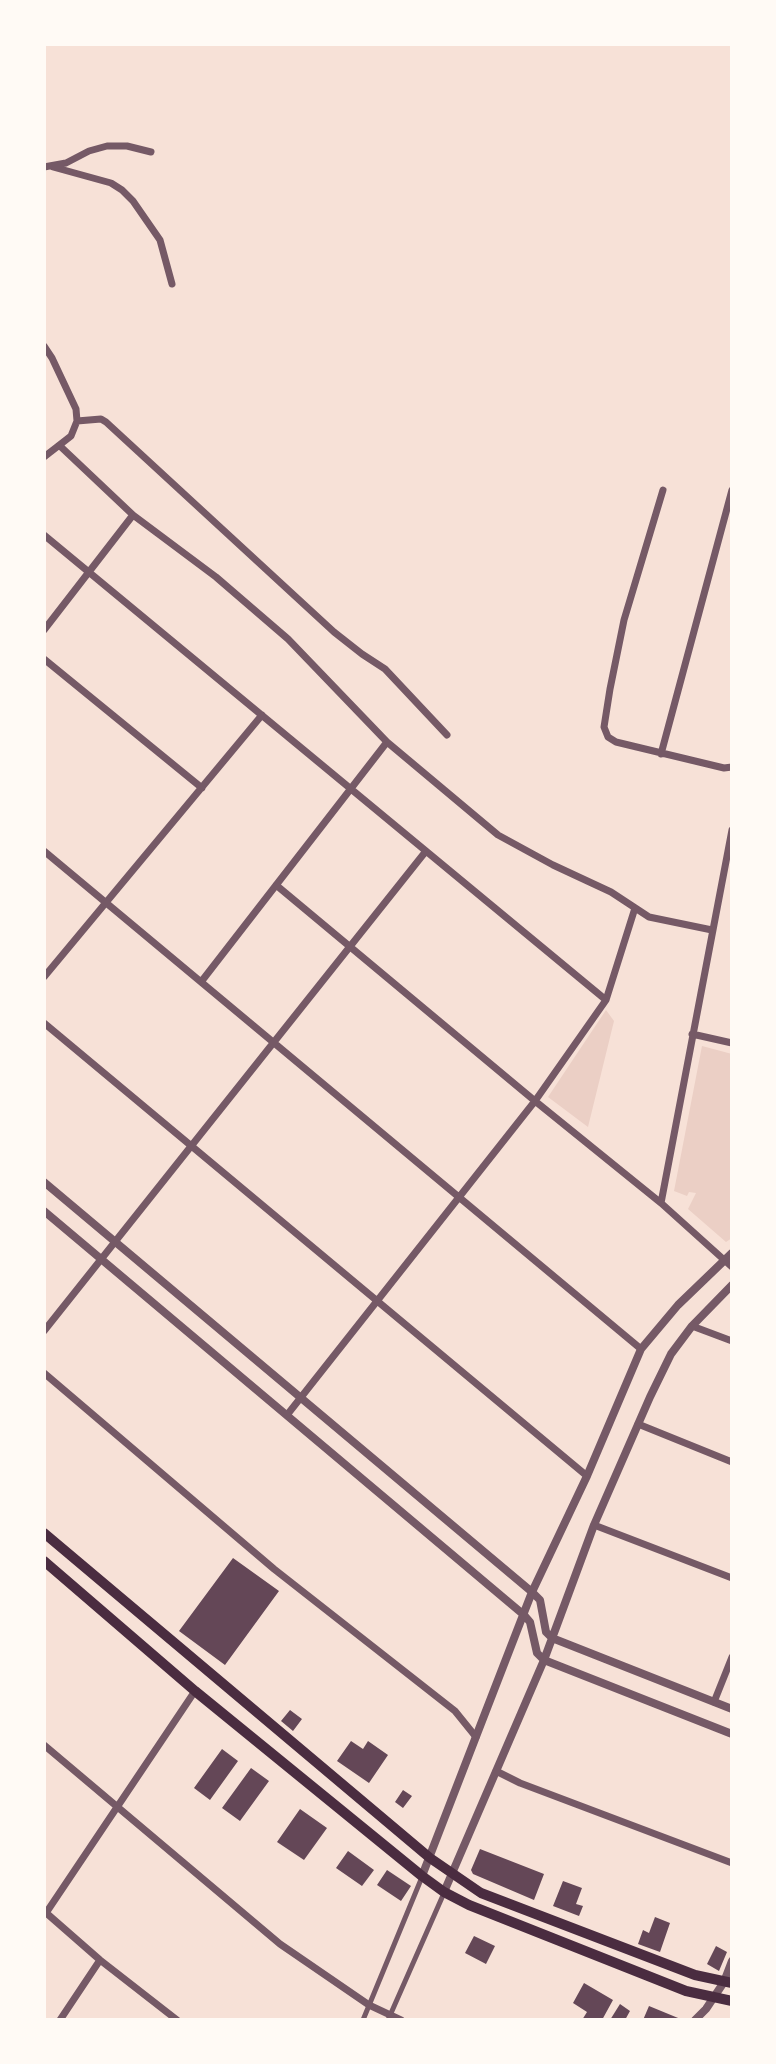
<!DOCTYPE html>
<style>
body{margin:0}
#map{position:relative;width:776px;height:2064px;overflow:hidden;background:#f7e1d7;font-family:Inter,sans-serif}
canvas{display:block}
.frame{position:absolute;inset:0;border:46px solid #fffaf5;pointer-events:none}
</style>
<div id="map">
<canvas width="776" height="2064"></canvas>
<div class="frame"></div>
</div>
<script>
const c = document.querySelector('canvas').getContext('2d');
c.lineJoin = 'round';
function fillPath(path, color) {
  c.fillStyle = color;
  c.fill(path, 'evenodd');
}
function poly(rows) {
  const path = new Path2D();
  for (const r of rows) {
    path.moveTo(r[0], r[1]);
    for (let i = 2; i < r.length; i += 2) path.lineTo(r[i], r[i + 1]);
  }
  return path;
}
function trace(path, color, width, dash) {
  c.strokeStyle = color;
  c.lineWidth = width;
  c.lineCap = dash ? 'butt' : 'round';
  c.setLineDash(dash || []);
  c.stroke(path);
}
const green = poly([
 [606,1010,614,1021,588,1127,548,1097],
 [702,1046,732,1054,732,1238,726,1242,688,1209,696,1193,689,1192,687,1196,674,1191]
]);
const building = poly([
 [233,1558,279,1591,225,1665,179,1631],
 [290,1710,302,1719,293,1731,281,1721],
 [351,1741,363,1749,368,1741,388,1755,369,1783,337,1761],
 [222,1749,238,1761,210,1800,194,1788],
 [251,1768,269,1781,240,1821,222,1808],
 [403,1790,412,1796,403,1808,395,1802],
 [300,1809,327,1828,304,1860,277,1842],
 [480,1849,544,1874,534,1900,473,1874,471,1870],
 [348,1851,374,1870,362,1886,336,1868],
 [387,1870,411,1886,401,1901,377,1885],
 [563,1881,582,1888,576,1904,583,1906,579,1916,553,1906],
 [655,1917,670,1923,660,1952,638,1944,643,1930,649,1933],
 [474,1936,495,1946,486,1964,465,1953],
 [716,1946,727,1952,719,1971,707,1964],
 [584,1983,613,2000,602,2020,582,2020,587,2012,573,2003],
 [620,2004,630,2011,625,2020,610,2020],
 [649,2006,683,2020,643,2020]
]);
const pedestrian = poly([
 [363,2020,422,1877],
 [388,2020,444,1893]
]);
const minor = poly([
 [44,167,66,163,89,151,107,146,127,146,151,152],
 [53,167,111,183,122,190,133,201,160,240,172,284],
 [44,346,52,358,76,409,77,421,71,436,44,457],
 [77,421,101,419,106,422,334,632,362,654,385,669,447,735],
 [60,446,133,515,216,577,288,639,387,742,498,835,553,865,611,892,649,917,712,930],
 [663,490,624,620,610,689,604,727,608,737,616,742,724,768,732,767],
 [44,535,606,1000],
 [44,630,133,515],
 [44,659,202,788],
 [661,754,732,490],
 [44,851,641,1349],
 [276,885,535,1101,661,1203,732,1267],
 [44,977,262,715],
 [201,982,387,742],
 [44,1023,587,1476],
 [692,1034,732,1043],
 [661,1203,732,830],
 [692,1326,732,1341],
 [44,1331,426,851],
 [44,1373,274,1569,455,1711,476,1737],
 [287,1415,535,1101,606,1000,635,908],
 [638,1424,732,1462],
 [594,1525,732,1578],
 [714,1702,732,1657],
 [44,1745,280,1944,369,2005,401,2020],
 [496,1771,520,1783,732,1863],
 [44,1911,100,1960,177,2020],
 [46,1913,195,1691],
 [60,2020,100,1960]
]);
const tertiary = poly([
 [44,1182,532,1592,540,1600,546,1632,552,1638,732,1709],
 [44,1211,524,1615,530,1622,537,1653,544,1660,732,1734],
 [422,1876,532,1592,587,1476,641,1349,678,1305,732,1253],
 [444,1892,544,1660,594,1525,650,1397,671,1354,692,1326,732,1285],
 [695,2020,706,2009,724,1982,732,1961]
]);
const primary = poly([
 [44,1533,430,1858,481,1893,695,1975,732,1983],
 [44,1561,195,1691,422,1876,444,1892,469,1905,686,1991,732,2001]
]);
fillPath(green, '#ebcfc5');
fillPath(building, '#644757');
trace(pedestrian, '#755966', 5);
trace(minor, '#755966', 7);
trace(tertiary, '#755966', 8);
trace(primary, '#4a2c40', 10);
</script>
